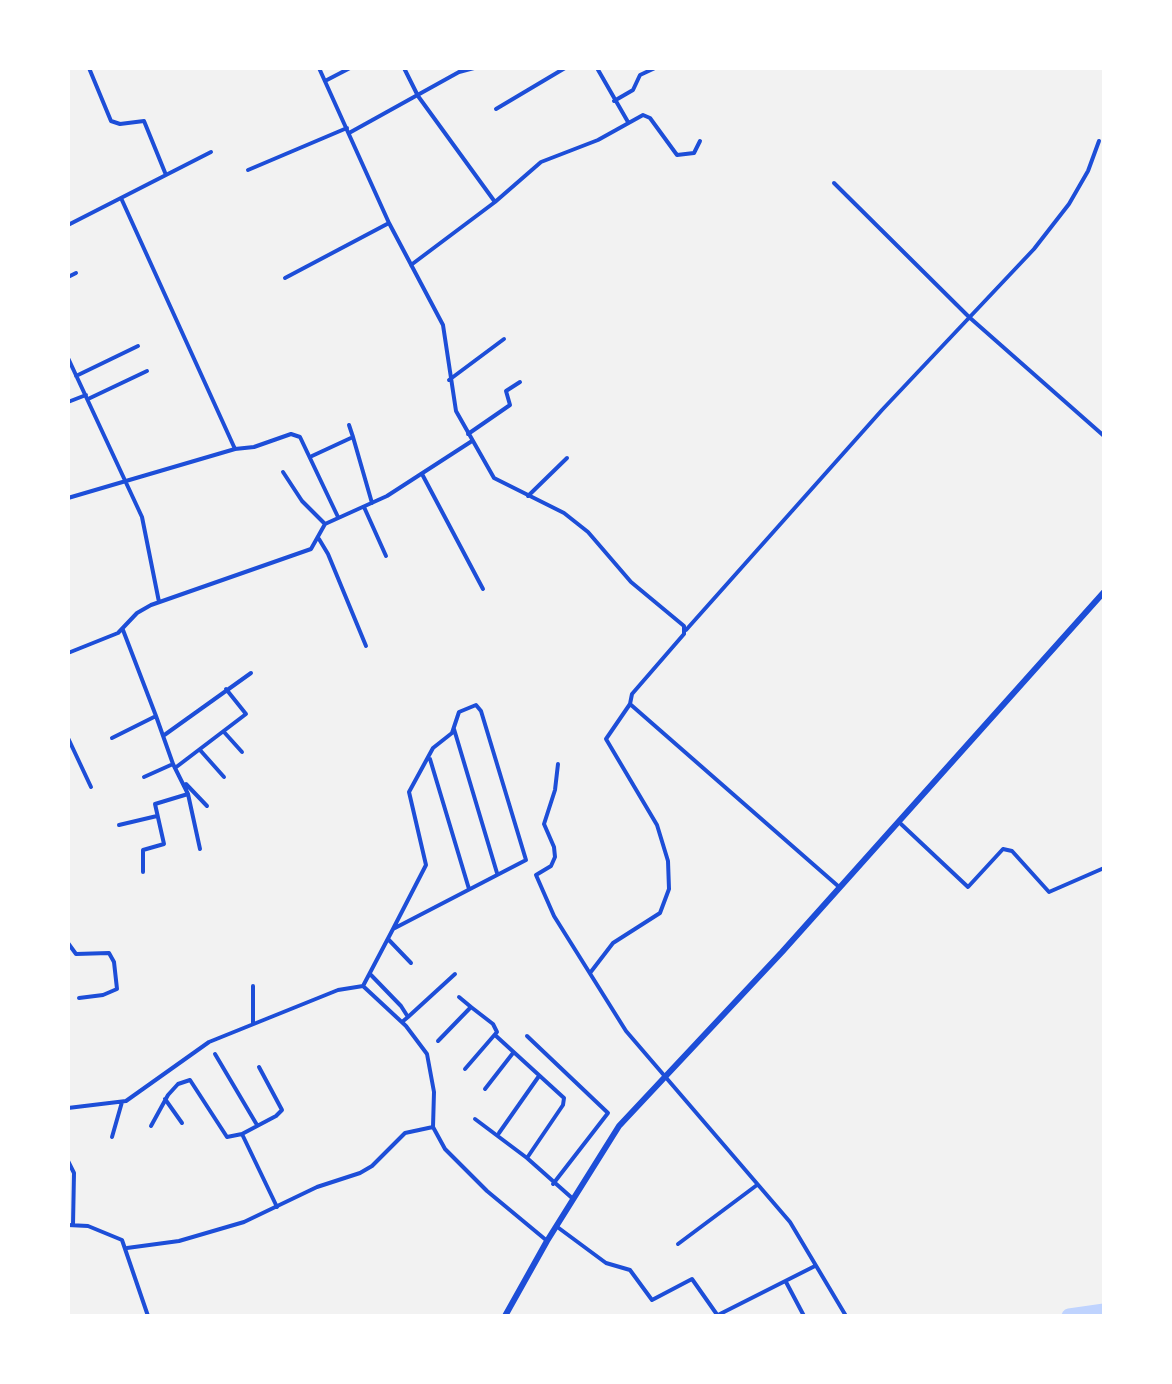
<!DOCTYPE html>
<style>
body{margin:0}
#map{position:relative;width:1172px;height:1384px;overflow:hidden;background:#f2f2f2;font-family:Ubuntu,sans-serif}
canvas{display:block}
.frame{position:absolute;inset:0;border:70px solid #fff;pointer-events:none}
</style>
<div id="map">
<canvas width="1172" height="1384"></canvas>
<div class="frame"></div>
</div>
<script>
const c = document.querySelector('canvas').getContext('2d');
c.lineJoin = 'round';
function poly(rows) {
  const path = new Path2D();
  for (const r of rows) {
    path.moveTo(r[0], r[1]);
    for (let i = 2; i < r.length; i += 2) path.lineTo(r[i], r[i + 1]);
  }
  return path;
}
function trace(path, color, width, dash) {
  c.strokeStyle = color;
  c.lineWidth = width;
  c.lineCap = dash ? 'butt' : 'round';
  c.setLineDash(dash || []);
  c.stroke(path);
}
const river = poly([
 [1069,1316,1104,1311]
]);
const minor = poly([
 [89,68,111,121,120,124,144,121,166,175],
 [319,68,389,223,443,325,456,411,494,478,564,513,588,532,631,582,684,626,684,634,632,694,630,704,838,886],
 [404,68,418,96,495,202],
 [597,68,628,122],
 [325,81,350,68],
 [614,101,633,90,640,75,655,68],
 [496,109,565,68],
 [349,133,459,72,474,68],
 [248,170,347,128],
 [834,183,969,317,1104,436],
 [121,198,235,449,254,447,291,434,300,437,338,517],
 [68,225,211,152],
 [411,265,495,202,541,162,598,140,643,115,650,118,677,155,694,153,700,141],
 [68,277,76,273],
 [285,278,389,223],
 [68,358,142,517,159,602],
 [76,376,138,346],
 [449,380,504,339],
 [88,399,147,371],
 [68,402,86,395],
 [349,425,353,437],
 [468,434,510,405,506,391,520,382],
 [312,456,353,437,372,503],
 [283,472,302,501,325,524],
 [422,474,483,589],
 [528,496,567,458],
 [68,498,235,449],
 [364,507,386,556],
 [319,539,328,554,366,646],
 [686,630,882,410,1034,249,1069,204,1088,171,1099,141],
 [68,653,118,633,137,613,151,605,311,549,325,524,387,496,472,441],
 [156,716,173,764,188,794,200,849],
 [454,729,497,873],
 [224,732,242,752],
 [163,736,251,673],
 [68,738,91,787],
 [112,738,156,716,123,630],
 [200,750,224,777],
 [430,759,469,889],
 [558,764,555,790,544,824,554,847,555,857,551,866,536,875,554,916,626,1031,790,1222,846,1316],
 [175,768,246,714,226,689],
 [144,777,173,764],
 [186,784,207,806],
 [901,824,968,887,1003,849,1012,851,1049,892,1104,868],
 [119,825,157,816],
 [143,872,143,850,164,844,155,804,188,794],
 [388,939,411,963],
 [68,943,76,954,109,953,114,962,117,989,103,995,79,998],
 [590,973,613,943,660,913,669,889,668,861,657,825,606,739,630,704],
 [371,975,401,1006,408,1017,402,1022],
 [253,986,253,1023],
 [363,986,393,929,526,860,481,711,476,705,459,712,452,733,433,748,409,792,426,865,393,929],
 [459,997,471,1007],
 [408,1017,455,974],
 [495,1035,564,1098,563,1105,527,1158],
 [527,1036,608,1113,553,1184],
 [438,1041,471,1007,493,1024,497,1032,465,1069],
 [215,1054,257,1125],
 [259,1067,282,1110,276,1116,242,1134,277,1207],
 [485,1089,513,1053],
 [165,1099,182,1123],
 [68,1108,126,1101,209,1042,338,990,363,986,406,1026,427,1054,434,1092,433,1127,445,1149,487,1191,546,1240],
 [475,1119,527,1158,572,1198],
 [151,1126,168,1095,178,1084,190,1080,227,1137,242,1134],
 [499,1133,539,1076],
 [112,1137,122,1102],
 [68,1161,74,1173,73,1225],
 [68,1225,88,1226,122,1240,148,1316],
 [556,1226,606,1263,630,1270,652,1300,692,1279,718,1316],
 [678,1244,757,1185],
 [127,1248,179,1241,244,1222,317,1187,360,1173,372,1166,405,1133,433,1127],
 [786,1282,804,1316],
 [718,1315,815,1266]
]);
const primary = poly([
 [505,1316,547,1241,619,1126,782,952,1104,592]
]);
trace(river, '#bfd3fe', 15);
trace(minor, '#1d4ed8', 4);
trace(primary, '#1d4ed8', 6);
</script>
